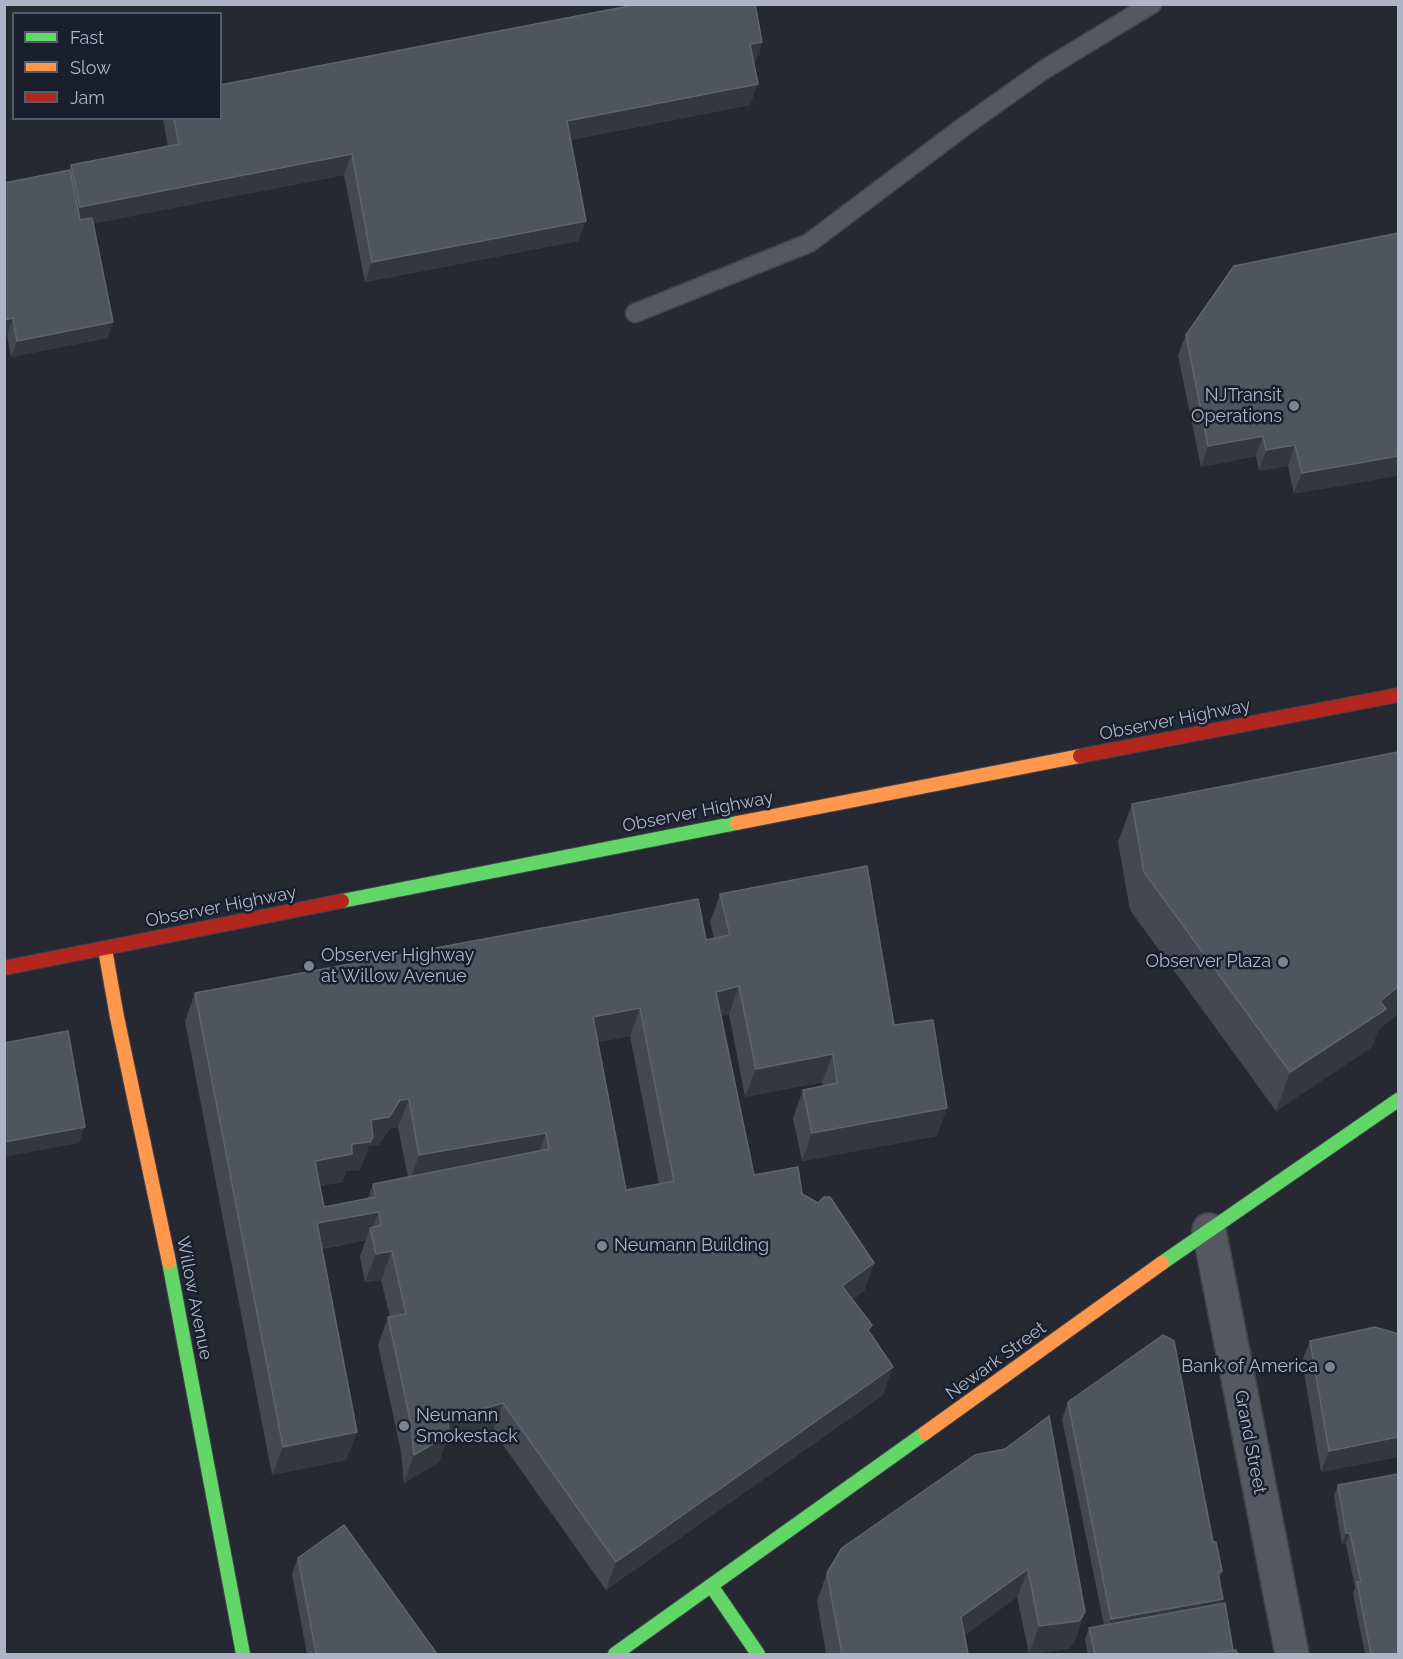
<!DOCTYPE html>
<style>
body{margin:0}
#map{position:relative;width:1403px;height:1659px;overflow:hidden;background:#262932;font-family:Raleway,sans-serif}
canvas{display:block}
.frame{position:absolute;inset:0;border:6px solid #aeb4c6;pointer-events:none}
.legend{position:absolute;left:12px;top:12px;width:210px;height:108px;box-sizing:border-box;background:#191f2d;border:2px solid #555b6a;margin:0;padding:8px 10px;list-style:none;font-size:18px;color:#aeb4c6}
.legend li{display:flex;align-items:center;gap:12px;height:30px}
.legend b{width:30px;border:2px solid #555b6a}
</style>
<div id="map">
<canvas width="1403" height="1659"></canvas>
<div class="frame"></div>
<ul class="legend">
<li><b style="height:8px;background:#63d668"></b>Fast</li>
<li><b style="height:8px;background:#ff974d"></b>Slow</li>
<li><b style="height:8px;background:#b3261e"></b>Jam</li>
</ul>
</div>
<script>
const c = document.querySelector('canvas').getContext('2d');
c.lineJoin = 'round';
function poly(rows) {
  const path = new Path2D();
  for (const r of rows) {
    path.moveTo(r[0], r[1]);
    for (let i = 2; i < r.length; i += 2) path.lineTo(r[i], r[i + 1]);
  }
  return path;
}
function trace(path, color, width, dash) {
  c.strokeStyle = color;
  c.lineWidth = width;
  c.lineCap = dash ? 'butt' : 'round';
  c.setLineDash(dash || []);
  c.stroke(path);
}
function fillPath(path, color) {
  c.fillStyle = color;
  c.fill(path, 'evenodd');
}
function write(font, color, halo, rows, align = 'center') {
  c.font = font + ' Raleway,sans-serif';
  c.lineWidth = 5;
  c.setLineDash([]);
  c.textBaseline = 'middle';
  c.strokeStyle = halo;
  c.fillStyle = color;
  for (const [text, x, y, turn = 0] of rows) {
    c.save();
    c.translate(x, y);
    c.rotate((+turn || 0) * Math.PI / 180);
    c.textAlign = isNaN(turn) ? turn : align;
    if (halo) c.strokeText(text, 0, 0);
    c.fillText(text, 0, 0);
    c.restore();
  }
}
const lane = poly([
 [635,313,809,243,966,125,1045,69,1152,4]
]);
const street = poly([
 [1209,1230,1292,1654]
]);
const fast = poly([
 [342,901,737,823],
 [169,1262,243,1654],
 [1162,1263,1398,1100],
 [712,1587,758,1654],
 [615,1654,925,1433]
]);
const slow = poly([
 [737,823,1080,756],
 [105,949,117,1017,169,1262],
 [925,1433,1162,1263]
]);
const jam = poly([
 [1080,756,1398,695],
 [4,968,342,901]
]);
const wall = poly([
 [762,42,755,63,754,63,750,105,570,140,586,221,578,241,365,282,344,175,93,223,113,322,107,338,11,357,7,335,4,335,4,183,70,170,71,165,168,147,163,118,220,118],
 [1398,233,1294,494,1288,466,1259,471,1256,456,1201,467,1178,355,1186,335],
 [1132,804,1378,1030,1372,1047,1276,1111,1130,910,1118,842],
 [720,894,894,1025,937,1136,802,1161,793,1118,803,1090,823,1086,822,1082,745,1097,729,1014,721,1016,754,1175,802,1194,874,1263,864,1291,852,1299,869,1331,883,1395,606,1590,493,1431,445,1445,439,1462,404,1483,401,1452,378,1345,388,1317,390,1317,381,1280,365,1282,360,1256,366,1240,322,1249,357,1432,346,1460,272,1475,185,1021,195,993,706,940,714,939,710,922],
 [630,1036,659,1184,626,1190,598,1042],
 [398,1127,408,1177,373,1184,368,1198,324,1207,320,1186,342,1182,346,1171,360,1170,369,1146,379,1145,390,1128],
 [1398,1334,1398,1457,1321,1472,1302,1361,1310,1341],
 [1068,1402,1222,1571,1219,1580,1223,1599,1221,1604,1233,1650,1237,1654,1088,1654,1085,1639,1089,1628,1104,1625,1062,1419],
 [975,1455,1085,1612,1075,1640,1069,1649,1029,1654,1017,1597,965,1635,968,1654,826,1654,817,1601,827,1573],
 [1338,1485,1398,1654,1365,1654,1353,1594,1355,1587,1346,1544,1342,1544,1334,1496],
 [298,1558,437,1654,307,1654,292,1574]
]);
const shadedWall = poly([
 [762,42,755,63,743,65,750,44],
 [758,84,750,105,559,142,567,121],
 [352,154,344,175,72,228,80,207],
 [586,221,578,241,365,282,372,262],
 [13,318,7,335,4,335,4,320],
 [113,322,107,338,11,357,17,341],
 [1263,436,1256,456,1201,467,1208,446],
 [1295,445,1288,466,1259,471,1266,450],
 [1398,456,1398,476,1294,494,1302,473],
 [739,986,729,1014,706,1020,716,992],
 [1398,987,1398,1014,1378,1030,1372,1047,1276,1111,1290,1072],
 [640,1008,630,1036,583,1045,593,1017],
 [833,1054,822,1082,745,1097,756,1069],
 [409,1099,398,1127,390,1128,379,1145,369,1146,360,1170,346,1171,342,1182,305,1189,315,1161,352,1144,371,1120,400,1100],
 [947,1108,937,1136,802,1161,812,1133],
 [85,1127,79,1143,4,1157,4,1142],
 [546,1133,536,1161,409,1183,419,1155],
 [379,1212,371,1232,370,1228,366,1240,307,1251,317,1223],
 [392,1251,381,1280,365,1282,376,1254],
 [874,1263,864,1291,832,1314,842,1286],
 [893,1367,883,1395,606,1590,616,1562],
 [503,1403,493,1431,445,1445,439,1462,404,1483,414,1455,448,1419],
 [357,1432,346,1460,272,1475,283,1447],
 [1398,1437,1398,1457,1321,1472,1329,1451],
 [1346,1533,1350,1533,1346,1544,1342,1544],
 [1028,1569,1017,1597,951,1645,961,1617],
 [1223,1599,1217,1616,1106,1636,1111,1619],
 [1085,1612,1075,1640,1069,1649,1029,1654,1039,1626]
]);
const building = poly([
 [639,4,755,4,762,42,750,44,758,84,567,121,586,221,372,262,352,154,80,207,71,165,179,144,174,118,220,118,220,85,639,4],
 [70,170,80,220,92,218,113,322,17,341,13,318,4,320,4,183,70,170],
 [1398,233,1398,456,1302,473,1295,445,1266,450,1263,436,1208,446,1186,335,1234,266,1398,233],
 [1398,752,1398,987,1380,1001,1386,1009,1290,1072,1144,872,1132,804,1398,752],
 [867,866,894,1025,933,1020,947,1108,812,1133,803,1090,837,1083,833,1054,756,1069,739,986,716,992,754,1175,798,1167,802,1194,818,1203,824,1197,830,1197,874,1263,842,1286,872,1325,868,1330,893,1367,616,1562,503,1403,448,1419,449,1434,414,1455,411,1424,388,1317,406,1314,392,1251,376,1254,370,1228,381,1225,379,1212,317,1223,357,1432,283,1447,195,993,698,899,706,940,730,935,720,894,867,866],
 [640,1008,674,1181,626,1190,593,1017,640,1008],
 [409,1099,419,1155,546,1133,549,1149,373,1184,376,1197,324,1207,315,1161,352,1154,352,1144,370,1142,373,1137,371,1120,389,1117,400,1100,409,1099],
 [68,1031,85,1127,4,1142,4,1043,68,1031],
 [1375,1327,1398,1334,1398,1437,1329,1451,1310,1341,1375,1327],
 [1163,1335,1174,1341,1213,1542,1216,1542,1222,1571,1218,1573,1223,1599,1111,1619,1068,1402,1163,1335],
 [1049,1416,1085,1612,1079,1621,1039,1626,1028,1569,961,1617,968,1654,842,1654,827,1573,842,1548,975,1455,1005,1449,1049,1416],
 [1398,1474,1398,1654,1371,1654,1357,1582,1361,1582,1350,1533,1346,1533,1338,1485,1398,1474],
 [344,1525,437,1654,319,1654,319,1653,316,1653,298,1558,344,1525],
 [1225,1603,1233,1650,1210,1654,1095,1654,1089,1628,1225,1603],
 [1236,1650,1237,1654,1210,1654,1236,1650]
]);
const markers = [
 [1294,406,6,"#7e8392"],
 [1283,962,6,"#7e8392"],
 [309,966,6,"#7e8392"],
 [602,1246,6,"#7e8392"],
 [1330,1367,6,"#7e8392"],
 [404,1426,6,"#7e8392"]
];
const poiNames = [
 ["NJTransit",1282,396],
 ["Operations",1282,417],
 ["Observer Highway",321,956,"left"],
 ["at Willow Avenue",321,977,"left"],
 ["Observer Plaza",1271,962],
 ["Neumann Building",614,1246,"left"],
 ["Bank of America",1318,1367],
 ["Neumann",416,1416,"left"],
 ["Smokestack",416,1437,"left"]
];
const streetNames = [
 ["Observer Highway",1175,720,-11],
 ["Observer Highway",698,812,-11],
 ["Observer Highway",221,907,-11],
 ["Willow Avenue",194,1298,79],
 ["Newark Street",996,1361,-36],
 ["Grand Street",1250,1442,79]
];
trace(lane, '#42444c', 21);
trace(street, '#42444c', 36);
trace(fast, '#42444c', 16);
trace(slow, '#42444c', 16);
trace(jam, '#42444c', 16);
trace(lane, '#555862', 18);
trace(street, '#555862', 33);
trace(fast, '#63d668', 14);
trace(slow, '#ff974d', 14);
trace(jam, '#b3261e', 14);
fillPath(wall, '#454852');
fillPath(shadedWall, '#343740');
fillPath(building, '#50545e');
trace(building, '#5f636e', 1.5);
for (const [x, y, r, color] of markers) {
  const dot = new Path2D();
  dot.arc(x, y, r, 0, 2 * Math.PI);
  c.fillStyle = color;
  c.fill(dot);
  trace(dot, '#191f2d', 2);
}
write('18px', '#aeb4c6', '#191f2d', poiNames, 'right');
write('18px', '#aeb4c6', '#191f2d', streetNames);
</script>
